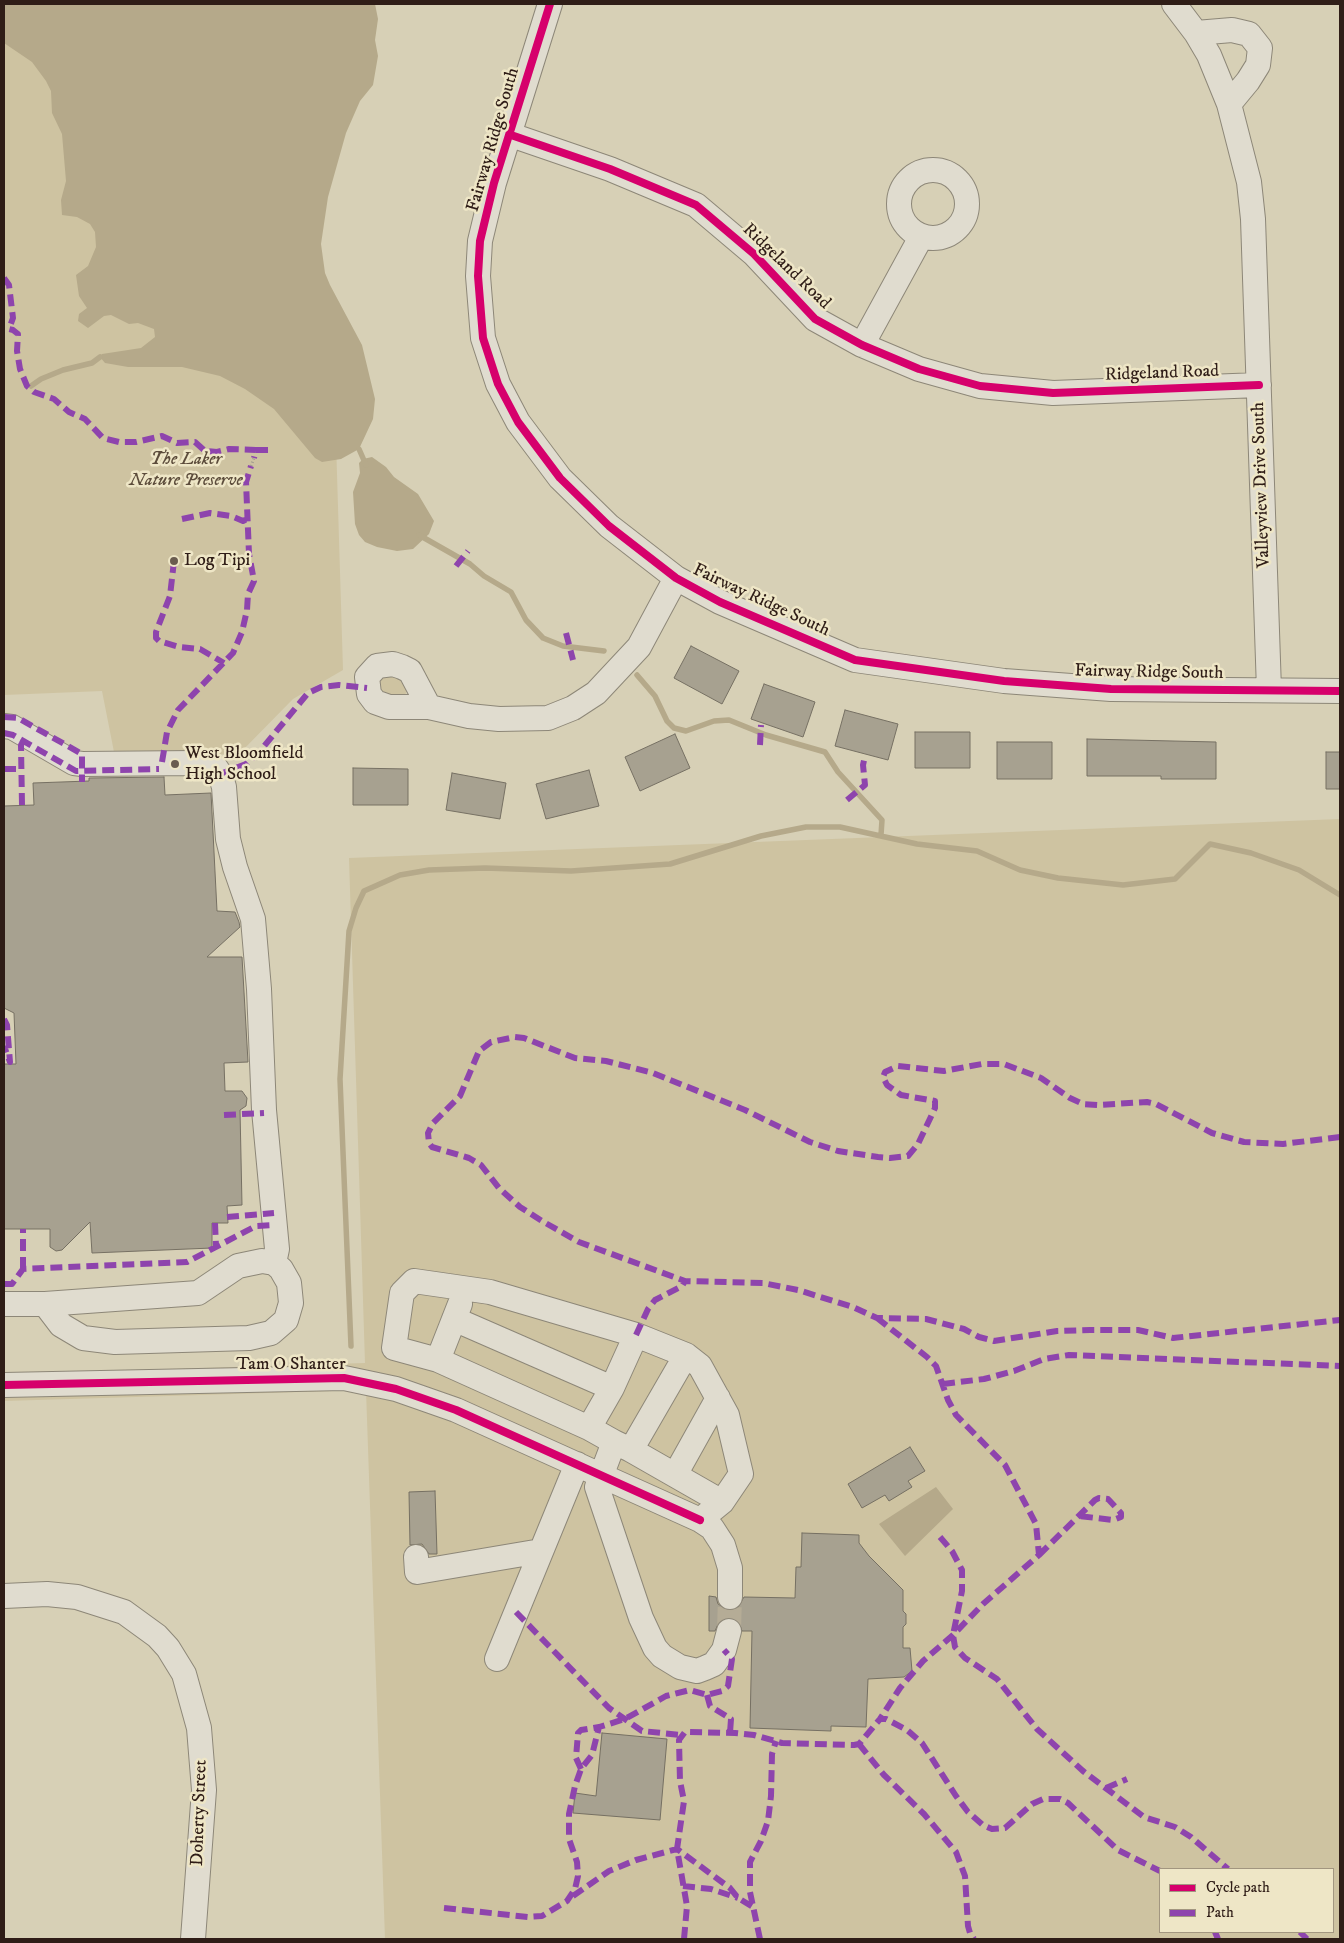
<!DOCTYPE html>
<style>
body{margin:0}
#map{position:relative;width:1344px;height:1943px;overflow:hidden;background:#d7d0b6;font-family:"IM FELL DW Pica",serif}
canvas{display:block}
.frame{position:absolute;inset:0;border:5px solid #2f1d17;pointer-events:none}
.legend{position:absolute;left:1159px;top:1868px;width:175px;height:65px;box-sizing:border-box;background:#eee6c6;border:1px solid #a29680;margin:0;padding:6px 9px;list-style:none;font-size:15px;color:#2f1d17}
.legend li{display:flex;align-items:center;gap:10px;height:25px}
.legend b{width:25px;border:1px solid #a29680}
</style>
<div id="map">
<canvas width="1344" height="1943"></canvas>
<div class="frame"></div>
<ul class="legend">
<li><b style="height:6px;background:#d6006c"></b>Cycle path</li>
<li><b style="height:6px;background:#8e44ad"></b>Path</li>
</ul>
</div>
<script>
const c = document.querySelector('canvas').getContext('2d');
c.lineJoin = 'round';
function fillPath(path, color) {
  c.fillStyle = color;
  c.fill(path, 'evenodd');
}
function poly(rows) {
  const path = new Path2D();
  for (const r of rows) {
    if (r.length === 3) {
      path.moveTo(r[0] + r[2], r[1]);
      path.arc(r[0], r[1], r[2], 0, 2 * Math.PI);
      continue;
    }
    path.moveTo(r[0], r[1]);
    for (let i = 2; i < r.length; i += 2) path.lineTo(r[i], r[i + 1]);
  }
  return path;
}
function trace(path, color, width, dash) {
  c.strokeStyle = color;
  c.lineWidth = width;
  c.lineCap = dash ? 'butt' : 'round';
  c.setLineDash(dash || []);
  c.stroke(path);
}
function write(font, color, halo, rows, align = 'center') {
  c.font = font + ' "IM FELL DW Pica",serif';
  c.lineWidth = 5;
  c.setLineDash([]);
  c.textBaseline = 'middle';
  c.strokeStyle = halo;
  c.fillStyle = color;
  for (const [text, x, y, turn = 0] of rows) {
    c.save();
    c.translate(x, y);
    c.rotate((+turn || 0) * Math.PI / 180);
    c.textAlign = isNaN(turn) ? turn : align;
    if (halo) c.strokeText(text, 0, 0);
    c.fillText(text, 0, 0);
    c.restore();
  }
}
const green = poly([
 [4,4,332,311,343,670,293,699,239,754,115,757,102,691,4,695],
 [391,670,408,686,405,696,401,699,379,693,379,678],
 [1340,819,1340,1939,385,1939,366,1390,4,1401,4,1374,365,1363,349,858],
 [1160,1869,1333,1869,1333,1932,1160,1932]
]);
const water = poly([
 [4,4,375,4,378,19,375,40,378,56,373,85,360,101,346,133,328,197,321,244,325,273,330,285,362,345,375,399,373,419,359,449,341,459,322,462,315,458,274,409,245,389,220,376,182,367,128,367,105,363,100,357,102,354,141,348,155,337,154,329,138,323,129,324,111,315,104,316,88,328,78,321,79,314,87,308,79,296,76,275,88,266,96,247,95,232,90,224,77,217,62,215,61,200,66,181,62,134,52,113,51,91,46,81,32,62,4,43],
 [372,457,386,467,394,477,418,494,434,521,429,534,413,549,397,551,377,547,365,542,359,535,355,524,353,492,360,473,359,463,363,459],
 [936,1487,953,1509,905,1556,879,1524]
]);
const stream = poly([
 [31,386,41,379,63,370,92,363,100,357],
 [359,449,366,465],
 [419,535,470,564,484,576,511,592,526,620,543,638,563,646,604,651],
 [637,675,655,696,667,721,674,728,686,731,714,721,729,720,766,735,825,752,838,772,882,820,881,835],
 [351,1346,340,1079,349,931,356,908,364,891,400,875,429,870,485,868,571,871,670,864,761,836,806,827,840,827,917,844,977,851,1020,870,1058,878,1123,885,1175,879,1210,844,1251,853,1299,870,1340,895]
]);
const building = poly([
 [691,646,739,671,722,704,674,678,691,646],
 [764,684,815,702,803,737,751,719,764,684],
 [845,710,898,724,888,760,835,746,845,710],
 [915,732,970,732,970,768,915,768,915,732],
 [675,734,690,768,640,791,625,757,675,734],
 [1087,739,1216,742,1216,779,1161,779,1161,776,1087,776,1087,739],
 [997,742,1052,742,1052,779,997,779,997,742],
 [1326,752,1340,752,1340,789,1326,789,1326,752],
 [353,768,408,769,408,805,353,805,353,768],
 [589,770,599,806,546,819,536,784,589,770],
 [452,773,506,783,500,819,446,810,452,773],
 [164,777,165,795,211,793,217,911,235,912,239,922,240,927,207,957,242,957,248,1062,224,1063,225,1091,242,1091,247,1098,246,1106,240,1110,242,1205,227,1206,228,1223,212,1223,212,1248,92,1253,90,1222,62,1250,56,1251,50,1247,50,1229,4,1229,4,1064,16,1064,14,1013,4,1008,4,806,34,805,33,783,89,781,89,778,164,777],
 [910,1447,925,1471,908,1481,912,1487,889,1501,885,1495,862,1508,848,1484,910,1447],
 [435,1491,437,1554,429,1554,422,1544,410,1545,409,1492,435,1491],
 [802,1533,859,1535,859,1543,869,1556,903,1590,903,1611,906,1614,906,1624,903,1627,903,1648,910,1648,912,1671,904,1677,868,1679,866,1727,831,1726,831,1731,750,1728,752,1631,742,1631,739,1622,732,1618,725,1618,719,1622,715,1631,709,1631,709,1596,716,1597,718,1604,730,1611,737,1609,744,1597,795,1598,796,1567,801,1567,802,1533],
 [602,1733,667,1739,660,1820,573,1813,575,1793,596,1796,602,1733]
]);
const minorTunnel = poly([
 [729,1631,730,1597]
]);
const path = poly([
 [251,466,254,458]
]);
const minor = poly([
 [550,4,494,183,480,241,478,276,483,338,498,384,518,422,560,478,609,526,676,578,720,602,855,660,1004,681,1111,689,1340,691],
 [1174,4,1196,33,1209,55,1229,104,1249,182,1253,219,1269,690],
 [1196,33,1232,30,1249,34,1260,48,1258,65,1248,81,1229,104],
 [511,135,610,169,696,205,754,254,815,319,862,345,919,369,980,386,1053,393,1259,385],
 [933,204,34],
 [862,345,921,237],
 [429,707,410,671,402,667,393,664,377,666,367,677,369,694,375,702,389,707,429,707,469,716,499,719,548,718,573,708,596,693,639,647,676,578],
 [4,726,12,727,74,763,82,764,195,763,207,764,216,768,220,774,224,787,228,839,235,867,253,919,259,989,264,1110,277,1249,274,1263],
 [4,1304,45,1304,198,1293,238,1266,262,1261,274,1263,281,1269,289,1283,291,1303,286,1320,271,1333,249,1338,115,1342,83,1338,61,1325,45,1304],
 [454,1319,612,1388,636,1335],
 [438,1360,460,1304],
 [4,1385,344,1378,396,1389,456,1410,700,1520,712,1528,723,1545,730,1568,730,1597],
 [589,1428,612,1388],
 [614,1442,589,1428,438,1360,394,1348,402,1293,414,1281,490,1292,636,1335,686,1355],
 [631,1450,722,1502],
 [675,1475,718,1398],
 [700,1520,722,1502,741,1474,727,1415,700,1366,686,1355,631,1450,614,1442,597,1487,641,1618,655,1648,662,1656,680,1667,697,1671,705,1668,714,1664,724,1650,729,1631],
 [416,1557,417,1572,541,1551],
 [4,1596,47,1594,77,1597,124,1612,157,1636,168,1648,184,1674,199,1728,204,1790,193,1939],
 [497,1659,577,1464]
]);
const quiet = poly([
 [4,278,9,285,13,318,9,329,13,330,18,334,17,351,20,369,27,386,34,392,54,399,69,412,85,419,103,438,119,442,136,442,162,436,177,443,195,442,205,451,217,452,229,449,256,450,254,458],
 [256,450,270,450],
 [182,519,210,513,231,516,243,521,247,519],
 [174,561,170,596,156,632,156,638,159,641,179,647,200,649,224,663],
 [456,566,468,551],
 [566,633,573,660],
 [4,717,18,718,82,754,82,782],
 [4,733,13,735,76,771,159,769],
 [760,745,761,725],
 [162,762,167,732,178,710,233,653,242,632,247,610,248,594,254,581,249,554,246,482,251,466],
 [4,769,21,769],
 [220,774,246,764,260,751,308,693,321,687,339,685,367,688],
 [847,800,865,785,863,765,865,756],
 [22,805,21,745,23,741],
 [4,1019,7,1025,10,1062,4,1046],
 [224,1115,264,1113],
 [1340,1137,1283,1144,1244,1142,1212,1133,1156,1104,1147,1102,1098,1105,1083,1104,1070,1098,1041,1078,1004,1064,982,1064,944,1071,898,1066,885,1072,883,1077,887,1085,901,1095,935,1101,935,1108,918,1144,908,1156,890,1158,878,1157,838,1151,810,1142,745,1110,653,1073,606,1061,575,1058,524,1038,515,1037,491,1042,479,1051,460,1096,433,1123,428,1133,429,1143,432,1147,469,1158,481,1165,499,1188,520,1207,542,1221,579,1242,685,1281,763,1283,798,1290,853,1307,877,1318,926,1319,964,1329,979,1337,994,1341,1057,1331,1090,1330,1138,1330,1173,1338,1340,1320],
 [227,1217,274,1213],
 [215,1223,216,1247],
 [23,1269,23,1229],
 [4,1284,12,1284,23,1269,187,1262,256,1226,275,1225],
 [877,1318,927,1357,936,1366,948,1400,956,1415,1005,1465,1036,1524,1039,1555,983,1604,953,1635,923,1661,900,1688,880,1719],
 [636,1335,648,1309,655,1300,682,1286,685,1281],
 [943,1384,984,1379,1014,1371,1044,1359,1069,1355,1340,1366],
 [940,1537,952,1551,962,1570,962,1591,953,1635,955,1647,965,1658,997,1679,1037,1729,1083,1771,1144,1817,1175,1827,1191,1837,1228,1869],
 [1039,1555,1095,1500,1099,1498,1108,1499,1121,1513,1121,1517,1113,1520,1079,1516],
 [516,1612,609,1708,642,1731,681,1735],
 [707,1695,710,1706,731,1719,730,1733],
 [859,1744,884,1775,924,1814,956,1852,965,1876,968,1926,970,1933,974,1939],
 [581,1769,576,1758,578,1733,581,1730,599,1727],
 [1106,1788,1127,1779],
 [683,1886,711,1889,738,1898],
 [573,1896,609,1871,636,1860,677,1849,730,1888,738,1898,753,1907],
 [444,1908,528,1917,542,1916,567,1901,575,1889,578,1876,577,1862,569,1839,569,1814,575,1786,581,1769,592,1755,599,1727,625,1719,666,1696,690,1690,707,1695,722,1691,728,1686,732,1659,724,1650],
 [1215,1932,1218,1939],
 [1300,1932,1307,1939],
 [684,1939,687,1906,677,1849,684,1801,680,1781,679,1740,685,1732,735,1733,754,1735,782,1743,854,1745,859,1744,880,1719,886,1719,907,1730,922,1743,956,1796,968,1812,983,1825,992,1829,1005,1828,1032,1804,1043,1799,1060,1799,1068,1803,1118,1850,1160,1871],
 [760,1939,750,1892,750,1862,761,1841,768,1821,771,1796,772,1754,776,1741]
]);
const cycleway = poly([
 [550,4,494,183,480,241,478,276,483,338,498,384,518,422,560,478,609,526,676,578,720,602,855,660,1004,681,1111,689,1340,691],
 [511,135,610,169,696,205,754,254,815,319,862,345,919,369,980,386,1053,393,1259,385],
 [4,1385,344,1378,396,1389,456,1410,700,1520]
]);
const markers = [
 [174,561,5,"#6a5c4f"],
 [175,764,5,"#6a5c4f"]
];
const streetNames = [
 ["Fairway Ridge South",494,140,-74],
 ["Ridgeland Road",786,267,44],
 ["Ridgeland Road",1162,374,-2],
 ["Valleyview Drive South",1262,485,-92],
 ["Fairway Ridge South",761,601,25],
 ["Fairway Ridge South",1149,673,1],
 ["Tam O Shanter",291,1365],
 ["Doherty Street",200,1813,-88]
];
const parkNames = [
 ["The Laker",186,460],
 ["Nature Preserve",186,481]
];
const poiNames = [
 ["Log Tipi",184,561],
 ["West Bloomfield",185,754],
 ["High School",185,775]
];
fillPath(green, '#cec3a1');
fillPath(water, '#b5a98a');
trace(stream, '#b5a98a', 5.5);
fillPath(building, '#a7a190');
trace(building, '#767063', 1);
trace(minorTunnel, '#b5ac96', 24, [24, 12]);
trace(minor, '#8d8778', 26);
trace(path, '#a19c91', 3, [1, 2.5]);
trace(minor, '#e0dccf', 24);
trace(quiet, '#8e44ad', 6, [12, 6]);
trace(cycleway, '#d6006c', 8);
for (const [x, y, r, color] of markers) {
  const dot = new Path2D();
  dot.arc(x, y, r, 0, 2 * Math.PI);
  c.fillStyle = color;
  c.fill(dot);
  trace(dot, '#eee6c6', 2);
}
write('18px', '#2f1d17', '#eee6c6', streetNames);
write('italic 18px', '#5c4c3b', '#eee6c6', parkNames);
write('18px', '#2f1d17', '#eee6c6', poiNames, 'left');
</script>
